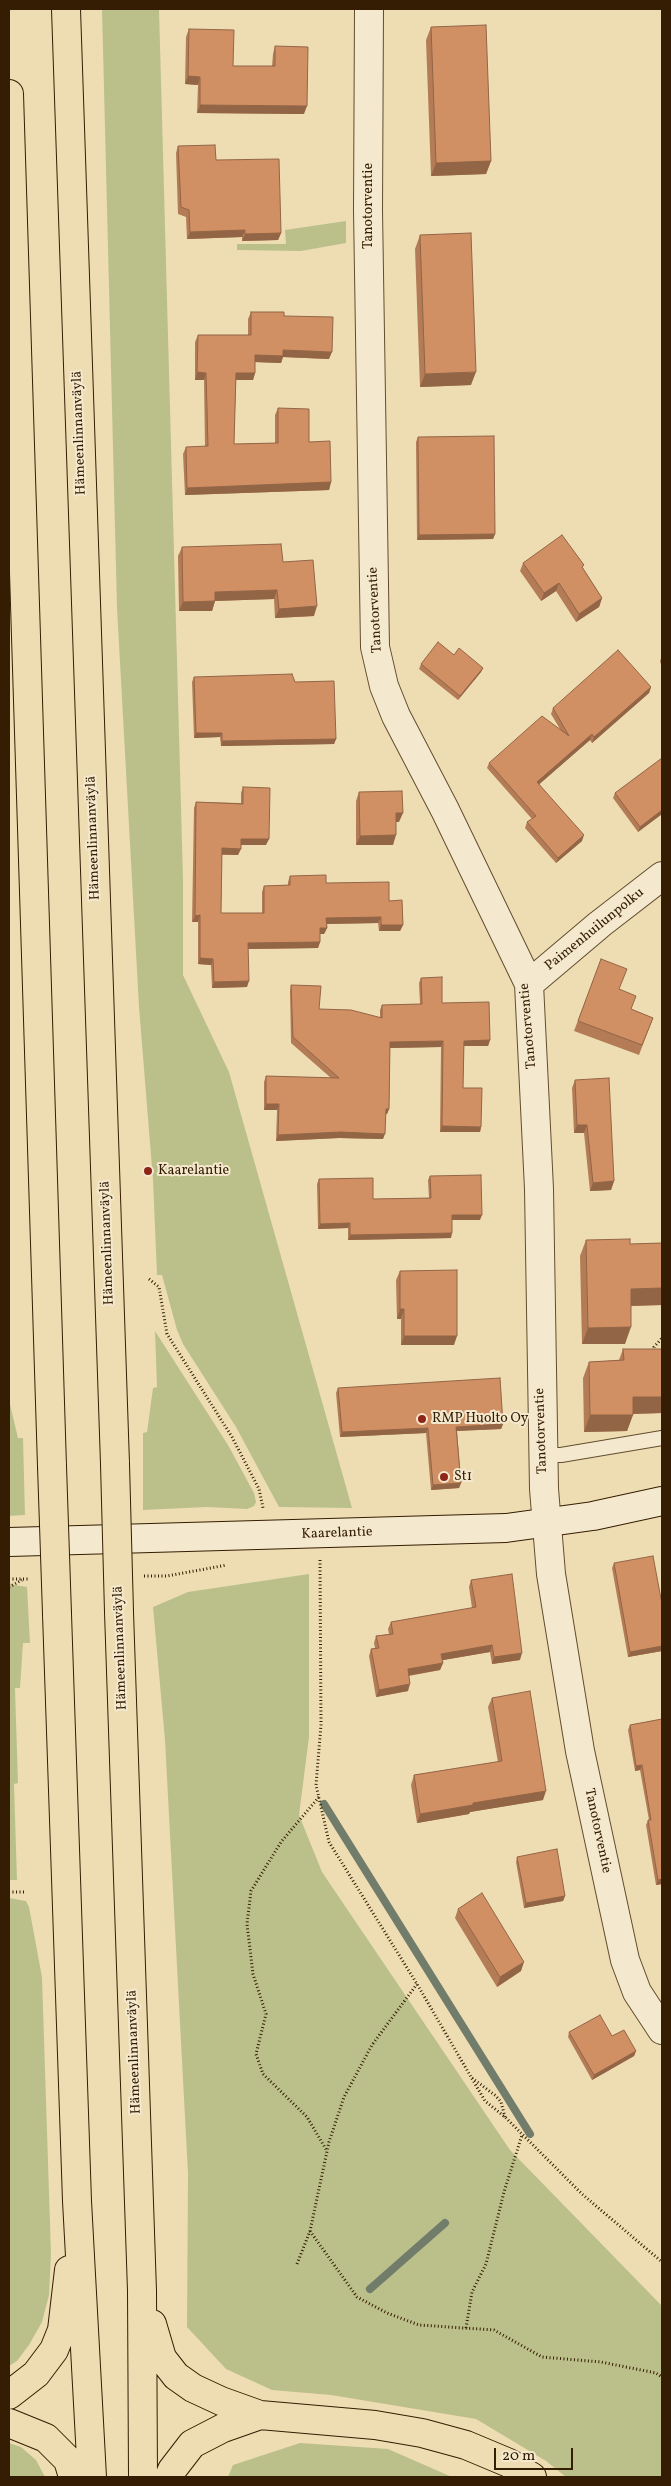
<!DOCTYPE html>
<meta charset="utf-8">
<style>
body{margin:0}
#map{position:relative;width:671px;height:2486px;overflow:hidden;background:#eeddb3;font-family:Vollkorn,serif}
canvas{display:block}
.frame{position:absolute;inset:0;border:10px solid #341d02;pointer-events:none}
.scale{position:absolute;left:494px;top:2448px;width:79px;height:22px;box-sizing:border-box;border:2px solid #341d02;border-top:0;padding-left:6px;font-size:15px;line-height:18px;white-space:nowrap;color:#341d02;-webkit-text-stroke:4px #f4e9ce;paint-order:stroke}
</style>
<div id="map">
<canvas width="671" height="2486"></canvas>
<div class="frame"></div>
<div class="scale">20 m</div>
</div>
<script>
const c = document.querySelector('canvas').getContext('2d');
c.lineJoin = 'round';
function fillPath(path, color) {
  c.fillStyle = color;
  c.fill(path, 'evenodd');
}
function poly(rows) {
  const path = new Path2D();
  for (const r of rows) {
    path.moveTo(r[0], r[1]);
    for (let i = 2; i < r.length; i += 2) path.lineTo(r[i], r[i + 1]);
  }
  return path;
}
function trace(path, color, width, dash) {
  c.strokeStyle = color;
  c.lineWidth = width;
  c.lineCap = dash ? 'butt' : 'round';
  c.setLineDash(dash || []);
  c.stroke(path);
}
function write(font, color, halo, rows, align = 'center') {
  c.font = font + ' Vollkorn,serif';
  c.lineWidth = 4;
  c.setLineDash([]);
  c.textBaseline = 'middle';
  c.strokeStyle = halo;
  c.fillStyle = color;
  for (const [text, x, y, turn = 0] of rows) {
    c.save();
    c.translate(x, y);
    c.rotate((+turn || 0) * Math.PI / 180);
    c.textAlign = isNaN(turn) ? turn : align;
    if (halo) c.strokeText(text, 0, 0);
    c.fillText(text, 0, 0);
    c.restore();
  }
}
const green = poly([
 [102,9,159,9,183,878,183,975,229,1072,352,1508,279,1507,236,1427,183,1344,177,1330,162,1275,157,1275,153,1180,139,1007,117,608],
 [346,221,346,243,301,251,237,250,237,244,286,244,285,230],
 [155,1331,228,1445,254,1493,256,1502,254,1506,247,1509,207,1507,143,1510,143,1433,147,1432,153,1388,157,1387],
 [9,1400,18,1438,23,1438,25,1515,9,1516],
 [309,1574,309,1737,299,1815,322,1872,510,2150,662,2306,662,2477,566,2477,546,2461,476,2419,331,2395,272,2390,226,2369,187,2327,188,2174,165,1740,153,1607,188,1592],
 [9,1584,27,1587,30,1643,23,1643,20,1688,15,1688,18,1783,14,1784,17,1880,9,1880],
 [9,1898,26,1901,29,1907,42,1977,51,2254,49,2295,42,2322,29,2345,17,2361,9,2366],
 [9,2443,21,2447,36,2460,45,2477,9,2477],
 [300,2443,388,2449,452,2477,228,2477,233,2465]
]);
const stream = poly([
 [324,1804,530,2134],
 [370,2289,445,2223]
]);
const path = poly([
 [149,1279,159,1287,167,1334,232,1437,259,1489,263,1508],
 [654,1351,654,1347,662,1338],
 [320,1560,321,1725,316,1785,329,1842,417,1984,485,2101,505,2117,582,2194,662,2262],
 [144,1576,167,1576,227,1565],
 [9,1579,30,1579],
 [9,1587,22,1580],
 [319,1797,281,1842,251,1891,247,1924,253,1974,266,2014,256,2054,263,2074,307,2117,327,2151],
 [9,1892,25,1892],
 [472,2078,496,2096,501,2102,505,2117],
 [310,2231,357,2297,387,2313,419,2325,494,2330,542,2357,601,2362,656,2373,662,2377],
 [297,2264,310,2231,329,2142,344,2097,372,2045,417,1984],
 [466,2328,472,2292,486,2264,504,2192,522,2135]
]);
const service = poly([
 [543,1455,561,1455,662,1438]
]);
const minor = poly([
 [369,9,368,210,375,647,384,686,396,716,445,810,529,984,539,1189,544,1489,551,1574,580,1751,625,1960,637,1992,662,2030],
 [529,984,600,924,662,876]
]);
const secondary = poly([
 [9,1542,506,1528,593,1516,662,1501]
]);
const trunk = poly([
 [66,9,115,1464],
 [9,94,52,1466],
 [119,1612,142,2291,143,2477],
 [57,1614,77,2201,92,2477],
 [152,2324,162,2358,176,2376,193,2388,221,2401,260,2415,375,2425,422,2433,466,2445,509,2463,532,2477],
 [9,2395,36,2374,54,2350,62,2330,69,2270],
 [9,2423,46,2438,68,2460,73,2477],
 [169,2477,172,2470,192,2444,223,2428,260,2415]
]);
const trunkBridge = poly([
 [115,1464,119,1612],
 [52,1466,57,1614]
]);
const wall = poly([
 [431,27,491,161,486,174,431,176,426,40],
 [189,29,233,66,272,66,273,54,275,46,304,114,197,113,198,85,185,84,186,37],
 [662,38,662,103,661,43],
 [178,146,216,160,281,233,278,240,242,241,242,237,187,239,186,217,178,214,176,153],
 [420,235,471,385,420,387,415,249],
 [251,312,284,316,329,359,283,357,281,363,255,362,255,373,253,380,236,380,234,444,275,443,275,415,278,408,309,442,331,482,329,490,185,495,183,454,186,447,205,447,204,380,195,380,195,342,198,335,248,335,248,319],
 [418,437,495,534,493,539,417,540,416,442],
 [182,547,283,562,314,616,275,618,274,599,215,601,212,611,179,611,178,556],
 [523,563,583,568,602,598,599,607,576,622,556,591,541,601,520,571],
 [454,655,483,668,481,672,458,700,419,669,421,664],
 [662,656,662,668,660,661],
 [194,677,295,682,336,739,334,744,221,746,220,737,194,738,192,682],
 [651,687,649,693,592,743,590,740,539,784,582,841,556,863,525,828,527,822,532,819,487,768,489,763,560,729,551,714,553,708],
 [662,758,662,814,638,832,613,798,615,793],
 [243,787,266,845,241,845,238,855,222,855,221,913,262,913,262,892,264,886,288,885,288,882,290,876,326,883,389,901,403,925,400,931,379,931,378,923,327,924,327,928,324,934,320,934,320,942,318,948,248,949,247,987,212,988,211,965,198,964,198,922,192,922,194,808,196,802,241,803,241,793],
 [359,792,399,822,396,822,393,845,356,845,356,801],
 [601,959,631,1009,653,1018,639,1055,574,1031],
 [421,978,442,1003,490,1040,488,1046,464,1046,463,1088,481,1127,480,1132,440,1132,441,1047,390,1048,389,1109,387,1114,386,1114,383,1139,339,1138,276,1141,277,1110,264,1110,264,1082,266,1076,331,1078,291,1043,290,991,291,985,319,1009,380,1018,380,1010,382,1005,420,1004,419,983],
 [575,1080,614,1181,611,1190,590,1191,584,1133,574,1133,572,1088],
 [430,1176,480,1220,452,1220,451,1238,348,1240,348,1228,318,1229,317,1184,319,1179,373,1199,429,1198,428,1180],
 [586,1240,630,1244,662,1243,662,1305,631,1306,625,1344,582,1344,580,1256],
 [400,1271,454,1345,401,1345,401,1319,397,1319,396,1280],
 [623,1349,662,1349,662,1413,633,1414,627,1431,584,1432,583,1378,589,1362,619,1360],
 [338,1388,503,1424,501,1429,457,1431,461,1483,459,1488,431,1490,426,1433,340,1437,336,1393],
 [614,1563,662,1604,662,1651,628,1657,612,1568],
 [471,1580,520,1660,492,1664,490,1652,442,1660,443,1663,440,1670,409,1676,408,1691,376,1697,369,1656,371,1649,375,1648,374,1643,376,1636,389,1634,388,1629,391,1622,472,1608,469,1587],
 [492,1698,543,1800,470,1812,469,1814,417,1823,411,1785,414,1775,498,1762,488,1707],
 [662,1719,662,1884,656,1885,646,1825,648,1820,649,1820,640,1770,635,1771,628,1730,630,1725],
 [517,1857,565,1896,563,1901,524,1908,516,1862],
 [458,1909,521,1971,497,1987,455,1918],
 [569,2032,612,2036,636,2051,634,2056,592,2080,568,2037]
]);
const shadedWall = poly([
 [188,76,200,77,198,85,185,84],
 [200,105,307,106,304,114,197,113],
 [491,161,486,174,431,176,436,163],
 [245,230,242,237,187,239,190,232],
 [281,233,278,240,242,241,245,234],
 [283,350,332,352,329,359,283,357,281,363,253,362,255,355],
 [197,372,206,373,204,380,195,380],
 [476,372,471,385,420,387,425,374],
 [236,373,255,373,253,380,233,380],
 [331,482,329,490,185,495,187,488],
 [495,534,493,539,417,540,419,535],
 [559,583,556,591,541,601,544,593],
 [277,590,274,599,212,601,215,592],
 [602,598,599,607,576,622,579,614],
 [215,601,212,611,179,611,183,602],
 [317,606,314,616,275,618,279,609],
 [483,668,481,672,458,700,460,696],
 [651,687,649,693,592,743,594,737],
 [196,733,222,733,220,737,194,738],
 [592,734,590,740,535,788,537,782],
 [336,739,334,744,221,746,222,741],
 [662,810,662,814,638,832,640,827],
 [396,813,403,813,399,822,392,822],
 [396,835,393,845,356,845,360,836],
 [584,835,582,841,556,863,558,858],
 [241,839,269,839,266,845,239,845],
 [222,848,241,849,238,855,220,854],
 [200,915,198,922,192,922,195,916],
 [381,917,378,923,324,924,326,918],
 [381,925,403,925,400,931,379,931],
 [320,928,327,928,324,934,318,934],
 [320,942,318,948,246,949,248,943],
 [200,958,213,959,211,965,198,964],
 [249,981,247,987,212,988,214,982],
 [490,1040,488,1046,462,1046,464,1041],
 [443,1041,441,1047,388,1048,390,1042],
 [266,1104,279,1104,277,1110,264,1110],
 [386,1109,389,1109,387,1114,384,1114],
 [577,1125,587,1125,584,1133,574,1133],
 [442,1126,481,1127,480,1132,440,1132],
 [341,1132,385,1134,383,1139,339,1138,276,1141,278,1135],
 [614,1181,611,1190,590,1191,593,1183],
 [452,1215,482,1215,480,1220,450,1220],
 [350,1223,348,1228,318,1229,320,1224],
 [452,1233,451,1238,348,1240,350,1235],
 [662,1288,662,1305,625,1306,631,1289],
 [400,1309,404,1309,401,1319,397,1319],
 [631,1327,625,1344,582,1344,588,1328],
 [404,1336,457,1336,454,1345,401,1345],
 [633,1397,662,1397,662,1413,627,1414],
 [590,1415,633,1415,627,1431,584,1432],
 [503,1424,501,1429,454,1431,456,1427],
 [428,1428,426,1433,340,1437,342,1432],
 [461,1483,459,1488,431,1490,433,1485],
 [492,1645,490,1652,438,1661,441,1654],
 [662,1646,662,1651,628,1657,630,1652],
 [522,1653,520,1660,492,1664,494,1657],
 [443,1663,440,1670,405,1676,408,1669],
 [410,1684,408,1691,376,1697,379,1690],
 [642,1765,640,1770,635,1771,636,1766],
 [546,1791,543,1800,470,1812,469,1814,417,1823,420,1814,473,1803],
 [662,1879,662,1884,656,1885,658,1880],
 [565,1896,563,1901,524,1908,526,1903],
 [524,1962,521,1971,497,1987,500,1977],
 [636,2051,634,2056,592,2080,594,2075]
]);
const building = poly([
 [486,25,491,161,436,163,431,27,486,25],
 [189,29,234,30,233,66,275,66,275,46,308,47,307,106,200,105,200,77,188,76,189,29],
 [215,145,216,160,279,159,281,233,245,234,245,230,190,232,189,210,181,207,178,146,215,145],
 [471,233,476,372,425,374,420,235,471,233],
 [251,312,284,312,284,316,333,317,332,352,283,350,283,356,255,355,255,373,236,373,234,444,278,443,278,408,309,409,309,442,330,441,331,482,187,488,186,447,208,446,206,373,197,372,198,335,251,335,251,312],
 [494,436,495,534,419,535,418,437,494,436],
 [562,535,584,565,582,567,602,598,579,614,559,583,544,593,523,563,562,535],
 [281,544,283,562,313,560,317,606,279,609,277,590,215,592,215,601,183,602,182,547,281,544],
 [438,642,454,655,459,648,483,668,460,696,421,664,438,642],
 [618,650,651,687,594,737,592,734,537,782,584,835,558,858,527,822,536,816,489,763,542,716,569,736,553,708,618,650],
 [292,674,295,682,334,681,336,739,222,741,222,733,196,733,194,677,292,674],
 [662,758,662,810,640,827,615,793,662,758],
 [243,787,270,788,269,839,241,839,241,849,222,848,221,913,264,913,264,886,290,885,290,876,326,875,326,883,389,882,389,901,402,900,403,925,381,925,381,917,326,918,327,928,320,928,320,942,248,943,249,981,214,982,213,959,200,958,200,915,195,916,196,802,243,804,243,787],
 [402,791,403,813,396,813,396,835,360,836,359,792,402,791],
 [601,959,627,969,619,989,636,996,631,1009,653,1018,642,1045,578,1021,601,959],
 [442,977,442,1003,489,1002,490,1040,464,1041,463,1088,482,1088,481,1127,442,1126,443,1041,390,1042,389,1109,386,1109,385,1134,341,1132,278,1135,279,1104,266,1104,266,1076,339,1078,293,1037,291,985,321,986,319,1009,351,1010,382,1018,382,1005,422,1004,421,978,442,977],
 [609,1078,614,1181,593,1183,587,1125,577,1125,575,1080,609,1078],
 [481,1175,482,1215,452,1215,452,1233,350,1235,350,1223,320,1224,319,1179,373,1178,373,1199,431,1198,430,1176,481,1175],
 [630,1239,630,1244,662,1243,662,1288,631,1289,631,1327,588,1328,586,1240,630,1239],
 [457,1270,457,1336,404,1336,404,1309,400,1309,400,1271,457,1270],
 [623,1349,662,1349,662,1397,633,1397,633,1415,590,1415,589,1362,624,1360,623,1349],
 [500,1378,503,1424,456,1427,461,1483,433,1485,428,1428,342,1432,338,1388,500,1378],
 [653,1556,662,1604,662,1646,630,1652,614,1563,653,1556],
 [512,1574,522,1653,494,1657,492,1645,441,1654,443,1663,408,1669,410,1684,379,1690,371,1649,379,1648,376,1636,393,1634,391,1622,476,1607,471,1580,512,1574],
 [530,1691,546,1791,473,1803,473,1805,420,1814,414,1775,502,1761,492,1698,530,1691],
 [662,1719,662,1879,658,1880,648,1820,651,1820,642,1765,636,1766,630,1725,662,1719],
 [557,1849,565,1896,526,1903,517,1857,557,1849],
 [482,1893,524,1962,500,1977,458,1909,482,1893],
 [600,2015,612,2036,624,2030,636,2051,594,2075,569,2032,600,2015]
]);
const markers = [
 [148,1171,5,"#8f2418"],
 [422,1419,5,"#8f2418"],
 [444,1477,5,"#8f2418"]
];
const streetNames = [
 ["Tanotorventie",369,206,-90],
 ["Hämeenlinnanväylä",80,433,-92],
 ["Tanotorventie",376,610,-93],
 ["Hämeenlinnanväylä",94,838,-92],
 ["Paimenhuilunpolku",595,930,-39],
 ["Tanotorventie",529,1026,-95],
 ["Hämeenlinnanväylä",108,1243,-92],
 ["Tanotorventie",542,1431,-92],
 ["Kaarelantie",337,1534,-2],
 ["Hämeenlinnanväylä",121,1648,-92],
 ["Tanotorventie",597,1831,78],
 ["Hämeenlinnanväylä",135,2052,-92]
];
const poiNames = [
 ["Kaarelantie",158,1171],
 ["RMP Huolto Oy",432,1419],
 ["St1",454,1477]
];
fillPath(green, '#bbc08b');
trace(stream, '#717c6b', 8);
trace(service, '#624d2e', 16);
trace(minor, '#624d2e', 30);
trace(secondary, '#341d02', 30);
trace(trunk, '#341d02', 30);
trace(path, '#341d02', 3, [1, 2.5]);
trace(service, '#f4e9ce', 14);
trace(minor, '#f4e9ce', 28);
trace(secondary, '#f4e9ce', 28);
trace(trunk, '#eeddb3', 28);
trace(trunkBridge, '#341d02', 30, []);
trace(trunkBridge, '#eeddb3', 28);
fillPath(wall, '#b47c56');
fillPath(shadedWall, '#926546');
fillPath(building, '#d19064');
trace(building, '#926546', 1);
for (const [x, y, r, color] of markers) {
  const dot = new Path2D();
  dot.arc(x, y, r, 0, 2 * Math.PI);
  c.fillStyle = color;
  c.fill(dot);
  trace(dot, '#f4e9ce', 2);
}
write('14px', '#341d02', '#f4e9ce', streetNames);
write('14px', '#341d02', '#f4e9ce', poiNames, 'left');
</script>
